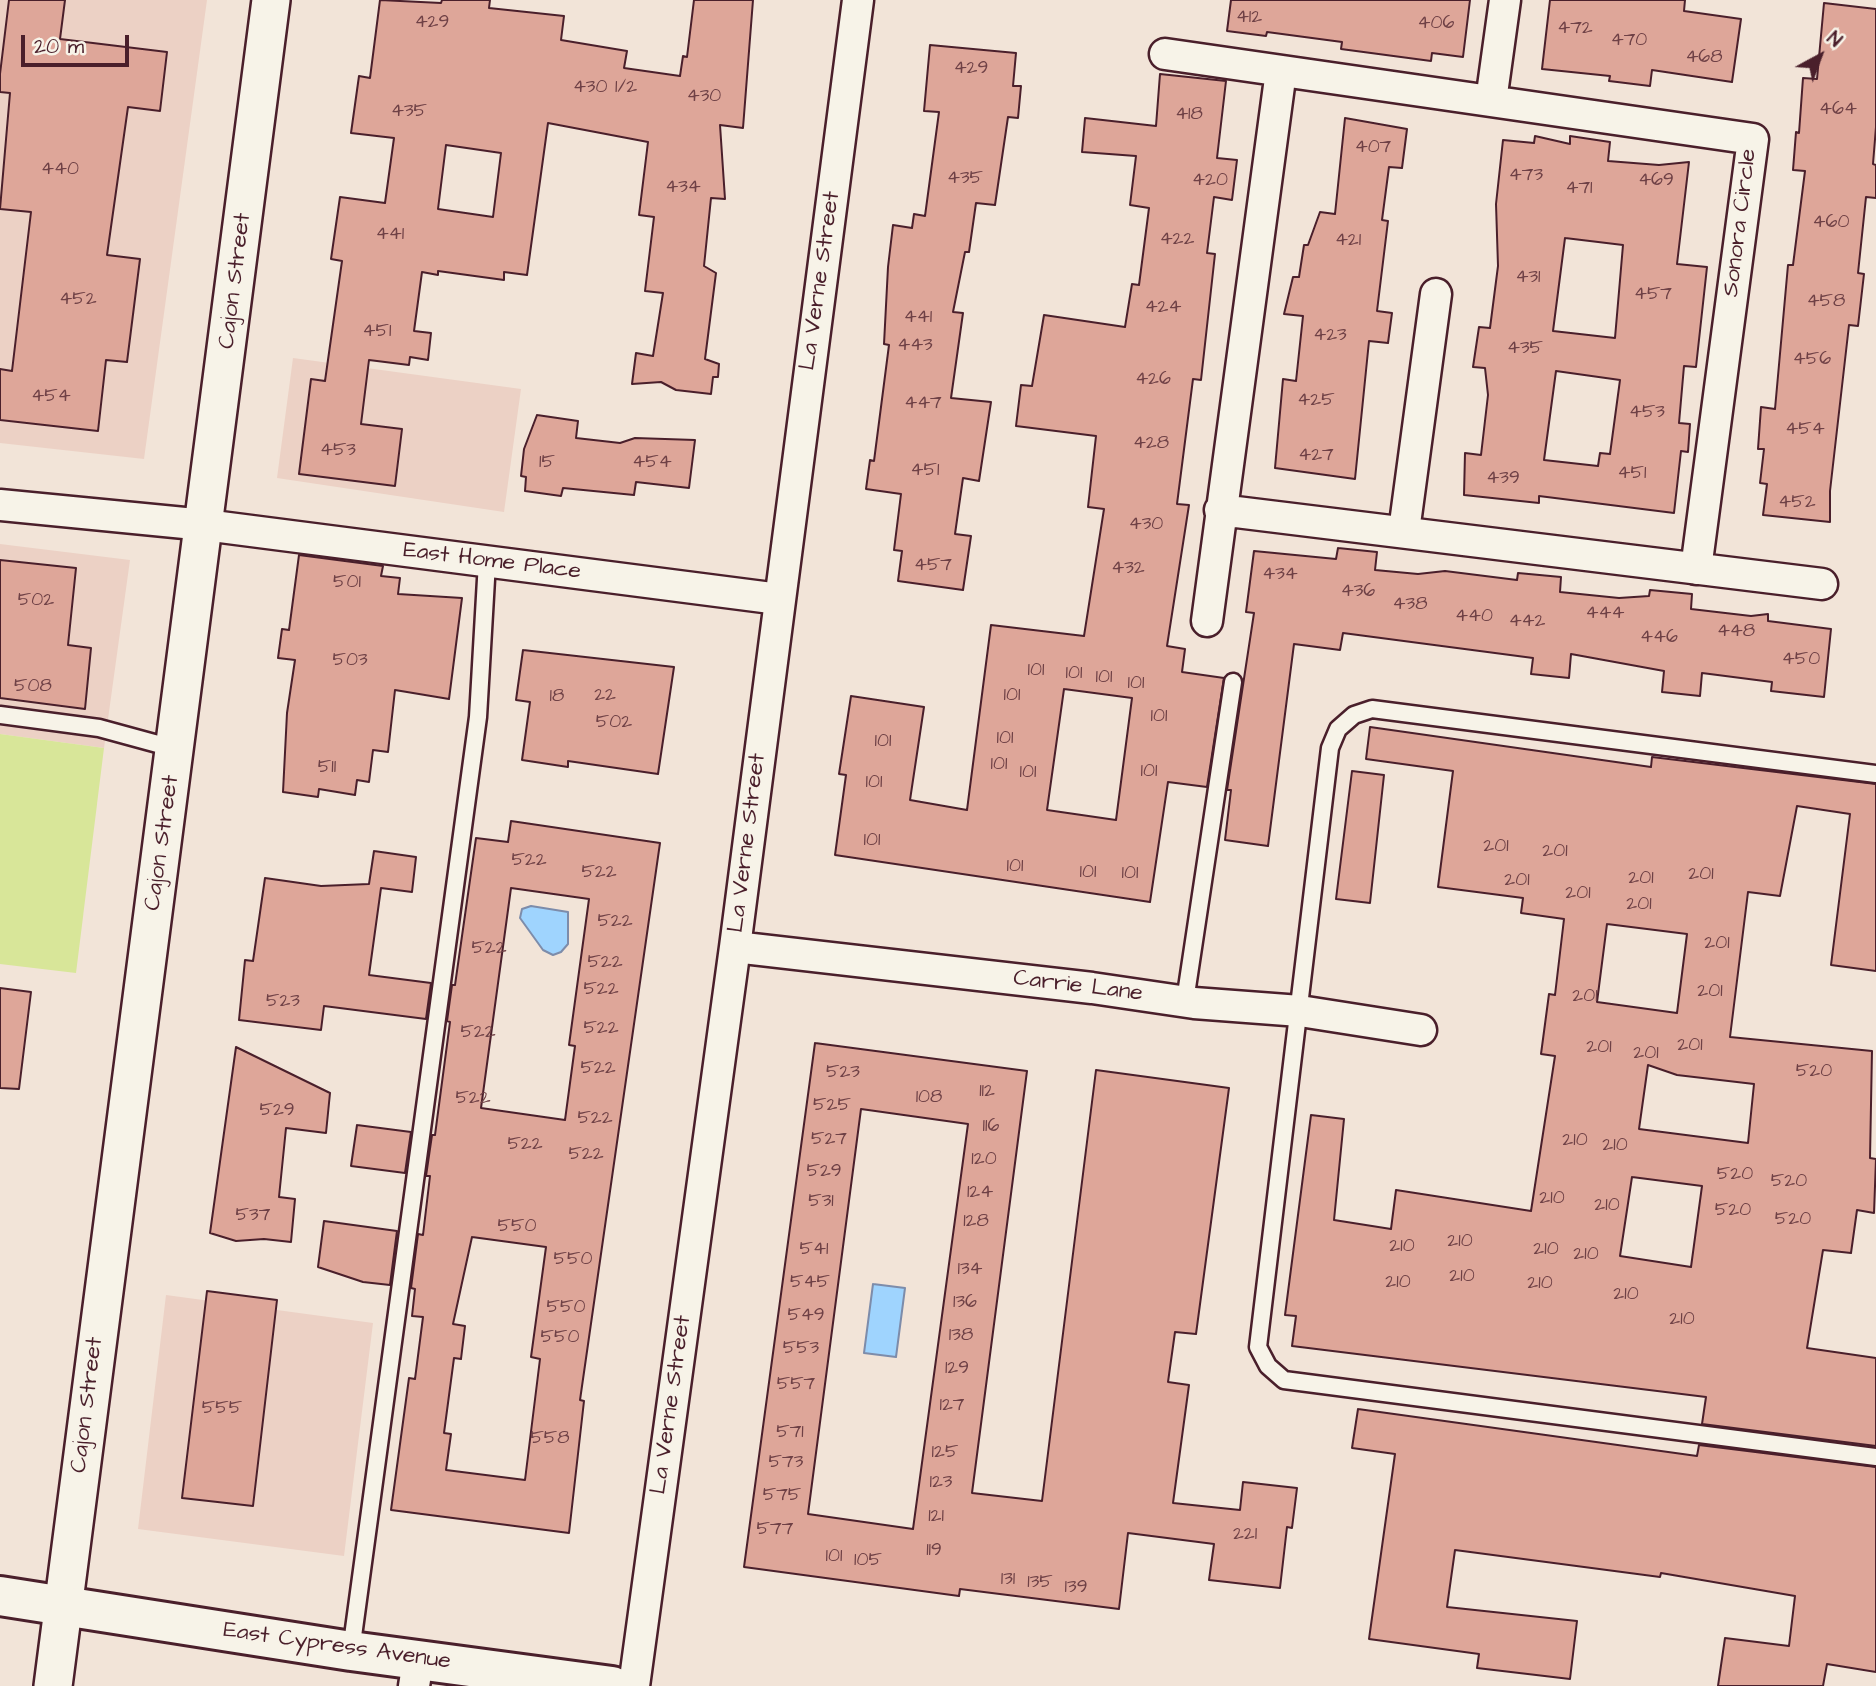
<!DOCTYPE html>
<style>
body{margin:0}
#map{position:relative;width:1876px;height:1686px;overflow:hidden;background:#f2e4d8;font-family:"Architects Daughter",sans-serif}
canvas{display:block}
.north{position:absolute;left:1785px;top:21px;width:70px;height:70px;-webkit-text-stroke:5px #f7f3e8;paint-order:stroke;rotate:41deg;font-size:19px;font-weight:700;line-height:28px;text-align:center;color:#4a1f2b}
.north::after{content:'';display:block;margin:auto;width:24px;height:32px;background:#4a1f2b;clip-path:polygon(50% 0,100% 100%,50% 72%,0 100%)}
.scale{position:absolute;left:21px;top:35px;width:108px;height:32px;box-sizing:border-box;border:4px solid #4a1f2b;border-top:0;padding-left:9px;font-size:21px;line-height:24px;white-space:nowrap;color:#4a1f2b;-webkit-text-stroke:5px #f7f3e8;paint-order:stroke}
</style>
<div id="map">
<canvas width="1876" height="1686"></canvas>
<div class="north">N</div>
<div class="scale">20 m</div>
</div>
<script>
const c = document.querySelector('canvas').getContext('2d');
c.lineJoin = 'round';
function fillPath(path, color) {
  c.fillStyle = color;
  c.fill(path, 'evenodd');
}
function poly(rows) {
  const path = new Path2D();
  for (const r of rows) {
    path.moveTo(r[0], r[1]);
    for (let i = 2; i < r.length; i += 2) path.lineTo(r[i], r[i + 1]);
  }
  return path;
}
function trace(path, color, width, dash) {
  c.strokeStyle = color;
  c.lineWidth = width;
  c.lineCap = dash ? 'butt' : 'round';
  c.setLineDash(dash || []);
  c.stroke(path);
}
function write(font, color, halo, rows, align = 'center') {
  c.font = font + ' "Architects Daughter",sans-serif';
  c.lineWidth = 5;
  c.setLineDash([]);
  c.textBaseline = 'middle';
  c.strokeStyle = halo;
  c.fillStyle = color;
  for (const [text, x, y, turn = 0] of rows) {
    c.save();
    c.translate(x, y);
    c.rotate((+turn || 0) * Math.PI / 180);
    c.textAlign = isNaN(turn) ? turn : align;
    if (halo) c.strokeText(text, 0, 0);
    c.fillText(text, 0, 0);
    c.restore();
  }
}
const built = poly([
 [0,0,207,0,144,459,0,443],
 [293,358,521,389,504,512,277,478],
 [0,544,130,560,104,748,0,734],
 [166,1295,373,1323,344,1556,138,1529]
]);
const green = poly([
 [0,734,104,748,76,973,0,964]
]);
const water = poly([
 [531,906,568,912,568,944,561,952,553,955,543,950,520,918,522,909,531,906],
 [873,1284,905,1288,896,1357,864,1353,873,1284]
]);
const building = poly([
 [9,0,65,0,60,39,167,52,160,111,128,107,107,255,140,259,127,362,106,360,98,431,0,420,0,369,12,371,31,212,0,209,10,93,0,92,0,74,9,0],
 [380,0,441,3,442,0,490,0,489,8,564,16,561,40,627,51,624,68,680,76,683,56,687,57,694,0,753,0,743,128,720,125,725,199,711,198,704,266,716,273,705,359,719,364,718,377,713,377,711,394,676,390,661,382,632,384,636,353,653,356,663,293,645,291,654,217,639,215,648,142,548,123,527,275,504,272,504,280,438,271,438,275,422,272,414,331,431,333,428,360,410,357,409,365,369,360,361,424,402,429,395,486,299,474,311,379,325,381,342,261,331,259,340,197,385,203,394,138,351,133,359,76,370,78,380,0],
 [446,145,501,153,493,217,438,209,446,145],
 [1231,0,1470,0,1463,57,1432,53,1431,61,1341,49,1342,42,1267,32,1266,36,1227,31,1231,0],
 [1550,0,1685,0,1684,11,1741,19,1732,82,1652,70,1650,86,1609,81,1610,76,1542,69,1550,0],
 [1824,3,1876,9,1876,127,1873,164,1876,165,1876,198,1866,197,1858,273,1864,274,1858,326,1849,325,1830,491,1830,522,1763,515,1767,484,1760,483,1764,449,1758,449,1761,407,1775,409,1788,265,1793,265,1805,171,1793,170,1796,132,1799,133,1803,78,1817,79,1824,3],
 [930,45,1016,53,1013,86,1021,86,1018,118,1008,117,995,205,976,203,969,252,965,252,953,312,963,313,951,398,991,402,979,481,963,478,955,534,971,536,963,590,898,581,902,551,894,550,901,494,866,489,870,460,874,461,889,345,884,344,888,267,893,225,912,228,914,214,925,216,939,112,924,111,930,45],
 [1160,74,1226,81,1217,158,1237,160,1232,200,1214,197,1207,253,1215,254,1201,380,1193,379,1177,504,1189,505,1167,646,1185,649,1182,672,1224,678,1207,787,1168,782,1150,902,835,855,846,775,839,774,851,696,924,707,910,800,967,810,991,625,1084,636,1104,509,1088,507,1096,436,1016,426,1021,385,1032,386,1044,315,1125,327,1132,284,1139,285,1149,208,1130,205,1136,156,1082,152,1085,118,1156,126,1160,74],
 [1064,689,1132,698,1116,820,1047,810,1064,689],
 [1345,118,1407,129,1402,168,1389,167,1382,220,1388,221,1377,311,1392,313,1388,343,1369,341,1355,479,1275,468,1283,379,1296,381,1303,316,1284,314,1293,277,1299,277,1304,245,1308,245,1320,212,1335,214,1345,118],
 [1535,136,1570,144,1570,136,1610,142,1608,161,1659,165,1689,162,1677,264,1707,267,1696,367,1684,366,1679,423,1690,424,1688,452,1681,451,1674,513,1539,496,1539,503,1464,495,1465,453,1481,455,1488,395,1485,368,1473,367,1479,327,1490,328,1498,266,1496,204,1503,140,1534,143,1535,136],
 [1565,238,1623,245,1615,338,1553,331,1565,238],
 [1556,371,1620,380,1610,454,1600,453,1598,466,1544,460,1556,371],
 [537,415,578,421,576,438,620,443,635,438,695,440,689,488,636,482,634,495,563,488,561,496,525,491,526,477,521,476,524,449,537,415],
 [1338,548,1377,552,1375,570,1418,574,1445,571,1517,580,1518,573,1561,577,1560,592,1619,598,1649,596,1650,590,1692,594,1691,609,1751,616,1768,614,1768,621,1831,629,1824,697,1771,691,1772,682,1702,673,1700,696,1662,692,1664,671,1571,654,1569,678,1531,674,1533,658,1343,633,1340,650,1294,644,1268,846,1225,840,1231,790,1227,790,1254,613,1246,612,1254,551,1336,559,1338,548],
 [299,555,383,566,381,576,400,578,398,594,462,598,449,699,395,690,388,752,373,750,369,782,357,780,355,795,319,789,318,797,283,792,287,713,295,660,278,658,282,629,289,630,299,555],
 [0,560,76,568,68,645,91,648,85,709,0,698,0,560],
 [523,650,674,667,658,774,568,761,568,767,522,760,530,702,516,700,523,650],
 [1370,727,1651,767,1652,757,1876,784,1876,971,1831,965,1850,814,1797,806,1780,896,1748,892,1730,1037,1872,1051,1870,1158,1876,1159,1874,1213,1857,1210,1851,1253,1823,1250,1807,1348,1876,1358,1876,1446,1702,1424,1706,1397,1292,1346,1296,1316,1285,1315,1311,1115,1344,1119,1334,1220,1391,1229,1396,1190,1531,1211,1555,1056,1541,1054,1549,994,1555,995,1564,919,1521,913,1523,898,1438,887,1453,771,1366,759,1370,727],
 [1607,924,1687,934,1677,1013,1597,1002,1607,924],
 [1648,1065,1677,1075,1754,1084,1748,1143,1639,1129,1648,1065],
 [1632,1177,1702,1186,1691,1267,1620,1256,1632,1177],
 [1352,771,1384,775,1370,903,1336,899,1352,771],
 [511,821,660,843,580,1400,584,1401,569,1533,391,1510,409,1378,415,1379,423,1317,412,1316,415,1289,411,1288,418,1234,423,1235,430,1176,426,1176,432,1135,435,1135,450,1022,447,1021,452,985,455,985,476,838,508,842,511,821],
 [511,888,589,899,569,1045,575,1046,565,1120,481,1108,511,888],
 [472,1237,546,1247,531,1357,540,1359,525,1480,446,1470,451,1434,444,1433,454,1358,461,1359,465,1326,453,1324,472,1237],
 [374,851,416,857,412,892,381,888,369,975,431,983,426,1019,324,1006,321,1030,239,1020,245,960,253,961,265,878,321,886,369,884,374,851],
 [0,988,31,992,19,1089,0,1088,0,988],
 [815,1043,1027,1071,972,1493,1042,1501,1096,1070,1229,1088,1196,1334,1175,1332,1168,1382,1189,1385,1173,1503,1240,1510,1243,1482,1297,1488,1292,1528,1287,1527,1280,1588,1209,1580,1214,1544,1128,1533,1119,1609,960,1589,959,1596,744,1567,815,1043],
 [861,1109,968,1124,913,1529,808,1514,861,1109],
 [236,1047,330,1093,326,1133,286,1128,279,1197,295,1199,291,1242,264,1239,236,1241,210,1233,236,1047],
 [357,1125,411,1132,405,1173,351,1166,357,1125],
 [324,1221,397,1231,390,1285,363,1282,318,1267,324,1221],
 [207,1291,277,1300,253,1506,182,1498,207,1291],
 [1358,1409,1697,1456,1699,1445,1876,1467,1876,1672,1827,1664,1823,1686,1718,1686,1725,1638,1789,1646,1795,1596,1661,1573,1660,1577,1455,1550,1447,1607,1577,1621,1570,1679,1477,1668,1479,1654,1369,1639,1395,1454,1352,1448,1358,1409]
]);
const service = poly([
 [0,715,99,728,176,749],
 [1876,774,1372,709,1354,715,1338,729,1330,748,1258,1347,1268,1366,1284,1380,1876,1457],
 [1185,1001,1233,682],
 [351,1651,478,717,487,562]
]);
const minor = poly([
 [1165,54,1753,139,1696,569],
 [1491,101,1505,0],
 [0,505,205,525,779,599],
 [1220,510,1822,584],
 [1404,531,1436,294],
 [1207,621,1281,71],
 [735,947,1092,988,1194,1003,1300,1011,1421,1030],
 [414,1686,418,1661],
 [634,1686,735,947,858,0]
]);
const tertiary = poly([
 [53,1686,271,0]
]);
const secondary = poly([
 [0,1596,351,1651,612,1686]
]);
const numberNames = [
 ["412",1249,18],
 ["429",432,23],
 ["406",1436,24],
 ["472",1575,29],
 ["470",1629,41],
 ["468",1704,58],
 ["429",971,69],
 ["430 1/2",605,88],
 ["430",704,97],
 ["464",1838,110],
 ["435",409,112],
 ["418",1189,115],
 ["407",1373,148],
 ["440",60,170],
 ["473",1526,176],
 ["435",965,179],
 ["420",1210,181],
 ["469",1656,181],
 ["434",683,188],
 ["471",1579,189],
 ["460",1831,223],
 ["441",390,235],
 ["422",1177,240],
 ["421",1348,241],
 ["431",1528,278],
 ["457",1653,295],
 ["452",78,300],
 ["458",1826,302],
 ["424",1163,308],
 ["441",918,318],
 ["451",377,332],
 ["423",1330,336],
 ["443",915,346],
 ["435",1525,349],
 ["456",1812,360],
 ["426",1153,380],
 ["454",51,397],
 ["425",1316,401],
 ["447",923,404],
 ["453",1647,413],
 ["454",1805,430],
 ["428",1151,444],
 ["453",338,451],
 ["427",1316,456],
 ["15",547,463],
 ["454",652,463],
 ["451",925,471],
 ["451",1632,474],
 ["439",1503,479],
 ["452",1797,503],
 ["430",1146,525],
 ["457",933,566],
 ["432",1128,569],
 ["434",1280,575],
 ["501",347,583],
 ["436",1358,592],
 ["502",36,601],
 ["438",1410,605],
 ["444",1605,614],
 ["440",1474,617],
 ["442",1527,622],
 ["448",1736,632],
 ["446",1659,638],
 ["450",1801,660],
 ["503",350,661],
 ["101",1036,671],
 ["101",1074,674],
 ["101",1104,678],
 ["101",1136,684],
 ["508",33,687],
 ["22",605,696],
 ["101",1012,696],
 ["18",557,697],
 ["101",1159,717],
 ["502",614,723],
 ["101",1005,739],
 ["101",883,742],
 ["101",999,765],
 ["511",327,768],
 ["101",1149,772],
 ["101",1028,773],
 ["101",874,783],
 ["101",872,841],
 ["201",1496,847],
 ["201",1555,852],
 ["522",529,861],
 ["101",1015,867],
 ["522",599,873],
 ["101",1088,873],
 ["101",1130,874],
 ["201",1701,875],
 ["201",1641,879],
 ["201",1517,881],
 ["201",1578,894],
 ["201",1639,905],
 ["522",615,922],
 ["201",1717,944],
 ["522",489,949],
 ["522",605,963],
 ["522",601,990],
 ["201",1710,992],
 ["201",1585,997],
 ["523",283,1002],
 ["522",601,1029],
 ["522",478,1033],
 ["201",1690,1046],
 ["201",1599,1048],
 ["201",1646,1054],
 ["522",598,1069],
 ["520",1814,1072],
 ["523",843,1073],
 ["112",987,1092],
 ["108",929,1098],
 ["522",473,1099],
 ["525",832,1106],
 ["529",277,1111],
 ["522",595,1119],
 ["116",991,1127],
 ["527",829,1140],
 ["210",1575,1141],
 ["522",525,1145],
 ["210",1615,1146],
 ["522",586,1155],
 ["120",984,1160],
 ["529",824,1172],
 ["520",1735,1175],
 ["520",1789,1182],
 ["124",980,1193],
 ["210",1552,1199],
 ["531",821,1202],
 ["210",1607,1206],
 ["520",1733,1211],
 ["537",253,1216],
 ["520",1793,1220],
 ["128",976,1222],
 ["550",517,1227],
 ["210",1460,1242],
 ["210",1402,1247],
 ["541",814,1250],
 ["210",1546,1250],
 ["210",1586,1255],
 ["550",573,1260],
 ["134",970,1270],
 ["210",1462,1277],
 ["545",810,1283],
 ["210",1398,1283],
 ["210",1540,1284],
 ["210",1626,1295],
 ["136",965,1303],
 ["550",566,1308],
 ["549",806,1316],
 ["210",1682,1320],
 ["138",961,1336],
 ["550",560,1338],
 ["553",801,1349],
 ["129",957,1369],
 ["557",796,1385],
 ["127",952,1406],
 ["555",222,1409],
 ["571",790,1433],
 ["558",550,1439],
 ["125",945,1453],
 ["573",786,1463],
 ["123",941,1483],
 ["575",782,1496],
 ["121",936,1517],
 ["577",775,1530],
 ["221",1245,1535],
 ["119",934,1551],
 ["101",834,1557],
 ["105",868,1561],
 ["131",1008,1580],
 ["135",1040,1583],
 ["139",1076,1588]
];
const streetNames = [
 ["Sonora Circle",1741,223,-83],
 ["Cajon Street",236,281,-83],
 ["La Verne Street",821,281,-82],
 ["East Home Place",492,562,7],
 ["Cajon Street",163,843,-82],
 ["La Verne Street",748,843,-83],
 ["Carrie Lane",1078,987,7],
 ["Cajon Street",88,1405,-83],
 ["La Verne Street",672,1405,-82],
 ["East Cypress Avenue",337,1647,8]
];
fillPath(built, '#ecd1c5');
fillPath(green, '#d8e699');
fillPath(water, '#9fd4fe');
trace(water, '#7d8caa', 2);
fillPath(building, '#dea699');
trace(building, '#4a1f2b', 2);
trace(service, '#4a1f2b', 21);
trace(minor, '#4a1f2b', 35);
trace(tertiary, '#4a1f2b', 42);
trace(secondary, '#4a1f2b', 44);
trace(service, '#f7f3e8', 16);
trace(minor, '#f7f3e8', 30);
trace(tertiary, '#f7f3e8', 37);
trace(secondary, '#f7f3e8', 38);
write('19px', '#6f4146', null, numberNames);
write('23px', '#4a1f2b', '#f7f3e8', streetNames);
</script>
